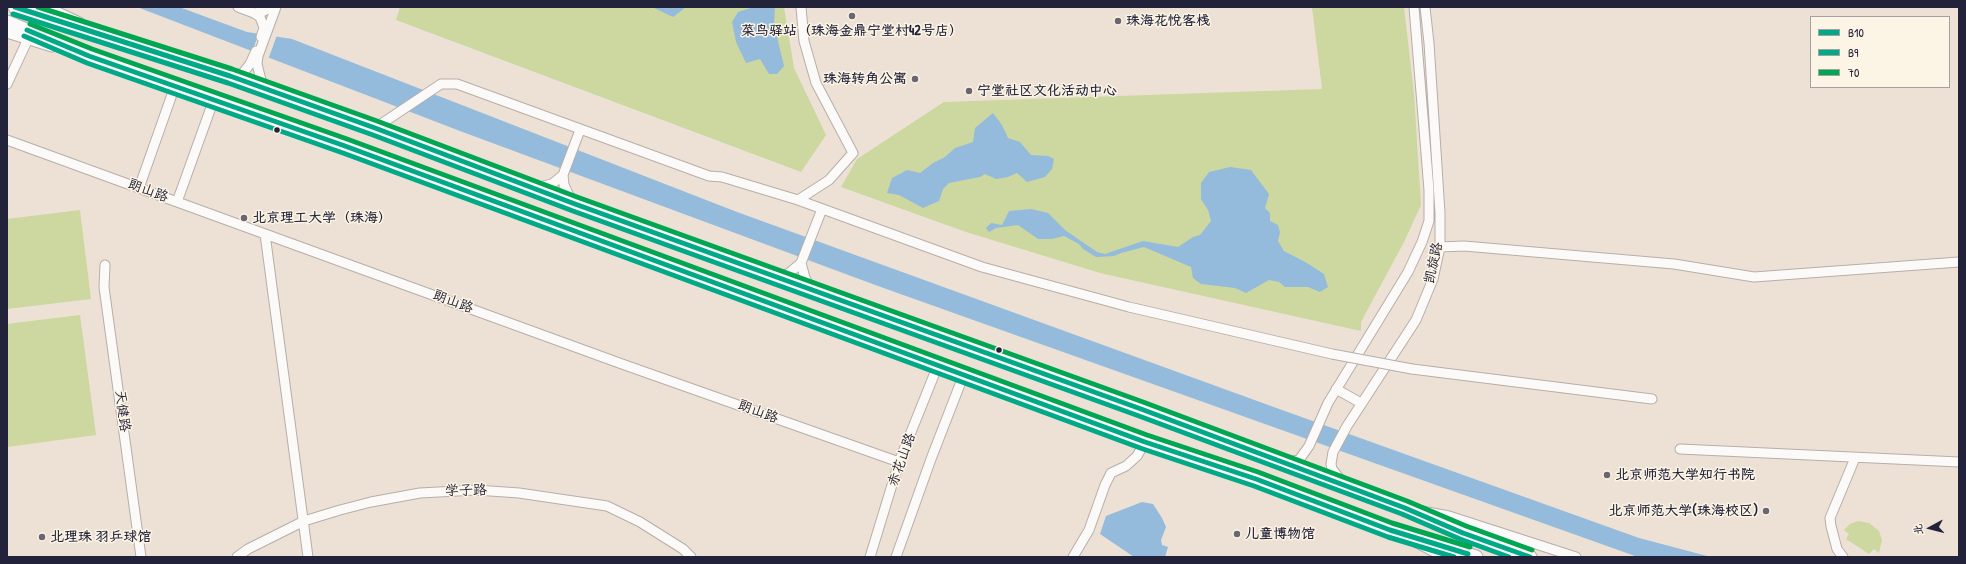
<!DOCTYPE html>
<meta charset="utf-8">
<style>
body{margin:0}
#map{position:relative;width:1966px;height:564px;overflow:hidden;background:#ece1d4;font-family:"Patrick Hand","LXGW WenKai TC",sans-serif}
canvas{display:block}
.frame{position:absolute;inset:0;border:8px solid #22223b;pointer-events:none}
.legend{position:absolute;left:1810px;top:16px;width:140px;height:72px;box-sizing:border-box;background:#fcf5e5;border:1px solid #a5a1a1;margin:0;padding:5px 7px;list-style:none;font-size:12px;color:#22223b}
.legend li{display:flex;align-items:center;gap:8px;height:20px}
.legend b{width:20px;border:1px solid #a5a1a1}
.north{position:absolute;left:1910px;top:508px;width:40px;height:40px;-webkit-text-stroke:3px #fcf5e5;paint-order:stroke;rotate:263deg;font-size:11px;font-weight:700;line-height:16px;text-align:center;color:#22223b}
.north::after{content:'';display:block;margin:auto;width:14px;height:18px;background:#22223b;clip-path:polygon(50% 0,100% 100%,50% 72%,0 100%)}
</style>
<div id="map">
<canvas width="1966" height="564"></canvas>
<div class="frame"></div>
<ul class="legend">
<li><b style="height:5px;background:#0a8"></b>B10</li>
<li><b style="height:5px;background:#0a8"></b>B9</li>
<li><b style="height:5px;background:#00a651"></b>70</li>
</ul>
<div class="north">北</div>
</div>
<script>
const c = document.querySelector('canvas').getContext('2d');
c.lineJoin = 'round';
function fillPath(path, color) {
  c.fillStyle = color;
  c.fill(path, 'evenodd');
}
function poly(rows) {
  const path = new Path2D();
  for (const r of rows) {
    path.moveTo(r[0], r[1]);
    for (let i = 2; i < r.length; i += 2) path.lineTo(r[i], r[i + 1]);
  }
  return path;
}
function trace(path, color, width, dash) {
  c.strokeStyle = color;
  c.lineWidth = width;
  c.lineCap = dash ? 'butt' : 'round';
  c.setLineDash(dash || []);
  c.stroke(path);
}
function write(font, color, halo, rows, align = 'center') {
  c.font = font + ' "Patrick Hand","LXGW WenKai TC",sans-serif';
  c.lineWidth = 3;
  c.setLineDash([]);
  c.textBaseline = 'middle';
  c.strokeStyle = halo;
  c.fillStyle = color;
  for (const [text, x, y, turn = 0] of rows) {
    c.save();
    c.translate(x, y);
    c.rotate((+turn || 0) * Math.PI / 180);
    c.textAlign = isNaN(turn) ? turn : align;
    if (halo) c.strokeText(text, 0, 0);
    c.fillText(text, 0, 0);
    c.restore();
  }
}
const green = poly([
 [400,7,784,7,794,68,826,135,801,172,396,20],
 [1312,7,1404,7,1414,94,1421,205,1404,242,1361,322,1361,331,1100,273,966,232,841,187,857,159,944,102,1322,89],
 [80,210,91,299,7,309,7,219],
 [80,315,96,435,7,447,7,324],
 [1858,521,1869,523,1879,531,1882,540,1879,553,1874,549,1869,554,1846,539,1849,534,1844,530,1850,524]
]);
const water = poly([
 [137,7,179,7,247,32,292,39,737,212,1282,410,1639,538,1711,557,1635,556,878,286,460,131],
 [652,7,686,7,673,17],
 [754,7,775,7,774,24,784,66,777,74,769,74,760,59,746,63,736,42,732,22,738,12],
 [993,113,1002,125,1008,138,1020,142,1031,155,1048,156,1054,159,1052,169,1045,177,1027,182,1017,173,1008,177,996,179,985,174,980,177,949,183,943,189,939,201,923,208,899,195,887,193,892,178,907,170,920,173,933,163,945,157,955,148,973,142,975,128],
 [1230,167,1251,170,1269,194,1265,208,1270,213,1270,221,1278,225,1280,232,1278,241,1284,251,1307,263,1324,274,1328,287,1320,292,1308,287,1285,287,1279,282,1269,280,1246,293,1235,288,1201,284,1193,278,1191,267,1144,247,1121,253,1114,256,1096,257,1083,249,1079,244,1064,236,1052,239,1038,239,1018,225,996,228,989,232,986,228,991,223,1002,225,1009,211,1031,209,1048,213,1065,230,1097,252,1105,254,1143,241,1178,247,1193,237,1200,235,1211,221,1208,210,1201,199,1201,183,1209,172],
 [1142,502,1153,504,1162,518,1166,527,1161,540,1162,545,1168,547,1165,557,1134,557,1100,534,1106,516]
]);
const pier = poly([
 [259,32,277,35,268,60,252,53]
]);
const minor = poly([
 [238,7,254,13,262,12,272,7],
 [254,13,260,17,263,25,264,28,261,37],
 [230,76,243,73,250,64,256,51],
 [7,84,28,39],
 [267,89,261,80,257,64,258,56,276,7],
 [375,128,441,84,457,84,709,176,722,177,798,200,982,267,1129,307,1332,354],
 [7,140,622,364,899,462],
 [139,188,175,86],
 [535,188,552,184,563,175],
 [798,200,829,180,853,153,816,83,804,41,801,7],
 [177,202,214,99],
 [575,204,570,198,564,185,563,175,580,130],
 [265,234,308,557],
 [1440,247,1464,246,1674,264,1754,277,1959,262],
 [801,263,805,278,811,289],
 [105,265,104,287,141,557],
 [776,276,788,274,801,263,822,209],
 [1412,369,1652,399],
 [1336,389,1361,403],
 [1680,449,1959,462],
 [1286,462,1299,460,1309,446,1328,403,1408,272,1422,242,1429,221,1429,190,1414,7],
 [1343,483,1332,469,1331,464,1333,452,1347,426,1416,320,1433,279,1440,247,1440,213,1429,43,1425,7],
 [1422,511,1449,516,1576,557],
 [1417,543,1444,557],
 [237,557,248,549,304,521,340,510,371,502,420,493,476,490,519,493,607,506,640,522,683,549,691,557],
 [870,557,899,462,938,365],
 [896,557,931,459,964,374],
 [1073,557,1089,530,1105,485,1111,473,1126,466,1137,456,1145,442],
 [1843,557,1837,549,1831,526,1830,518,1855,458]
]);
const major = poly([
 [45,7,79,23],
 [7,32,52,46]
]);
const highway = poly([
 [15,7,230,76,375,128,575,204,1141,409,1405,508,1463,533,1530,557],
 [7,22,89,56,345,146,1145,442,1256,479,1390,530,1476,557]
]);
const minorBridge = poly([
 [1332,354,1412,369]
]);
const bus1 = poly([
 [15,7,230,76,375,128,575,204,1141,409,1405,508,1463,533,1530,557],
 [27,30,89,56,345,146,1145,442,1256,479,1390,530,1468,554]
]);
const bus2 = poly([
 [13,14,228,83,373,135,573,211,1139,416,1402,514,1460,539,1509,557],
 [24,36,87,63,343,153,1143,449,1254,486,1388,537,1454,557]
]);
const bus3 = poly([
 [38,7,232,69,377,121,577,197,1143,402,1407,501,1466,526,1532,550],
 [30,24,92,49,347,139,1147,435,1258,472,1392,523,1470,547]
]);
const markers = [
 [852,16,4,"#696571"],
 [1118,21,4,"#696571"],
 [915,79,4,"#696571"],
 [969,91,4,"#696571"],
 [277,130,3.5,"#22223b"],
 [244,218,4,"#696571"],
 [999,350,3.5,"#22223b"],
 [1607,475,4,"#696571"],
 [1766,511,4,"#696571"],
 [1237,534,4,"#696571"],
 [42,537,4,"#696571"]
];
const poiNames = [
 ["珠海花悦客栈",1126,21],
 ["菜鸟驿站（珠海金鼎宁堂村42号店）",852,31,"center"],
 ["珠海转角公寓",907,79,"right"],
 ["宁堂社区文化活动中心",977,91],
 ["北京理工大学（珠海）",252,218],
 ["北京师范大学知行书院",1615,475],
 ["北京师范大学(珠海校区)",1758,511,"right"],
 ["儿童博物馆",1245,534],
 ["北理珠 羽乒球馆",50,537]
];
const streetNames = [
 ["朗山路",148,191,20],
 ["凯旋路",1434,263,-78],
 ["朗山路",453,302,20],
 ["天健路",122,411,82],
 ["朗山路",758,412,20],
 ["赤花山路",902,460,-70],
 ["学子路",466,491,-1]
];
fillPath(green, '#cdd7a0');
fillPath(water, '#94bbdc');
fillPath(pier, '#ece1d4');
trace(minor, '#b6aea9', 11);
trace(major, '#b6aea9', 13);
trace(highway, '#b6aea9', 15);
trace(minor, '#fcfaf9', 9);
trace(major, '#fcfaf9', 11);
trace(highway, '#fcfaf9', 13);
trace(minorBridge, '#b6aea9', 11, []);
trace(minorBridge, '#fcfaf9', 9);
trace(bus1, '#0a8', 5);
trace(bus2, '#0a8', 5);
trace(bus3, '#00a651', 5);
for (const [x, y, r, color] of markers) {
  const dot = new Path2D();
  dot.arc(x, y, r, 0, 2 * Math.PI);
  c.fillStyle = color;
  c.fill(dot);
  trace(dot, '#fcf5e5', 1.5);
}
write('bold 14px', '#22223b', '#fcf5e5', poiNames, 'left');
write('14px', '#22223b', '#fcf5e5', streetNames);
</script>
